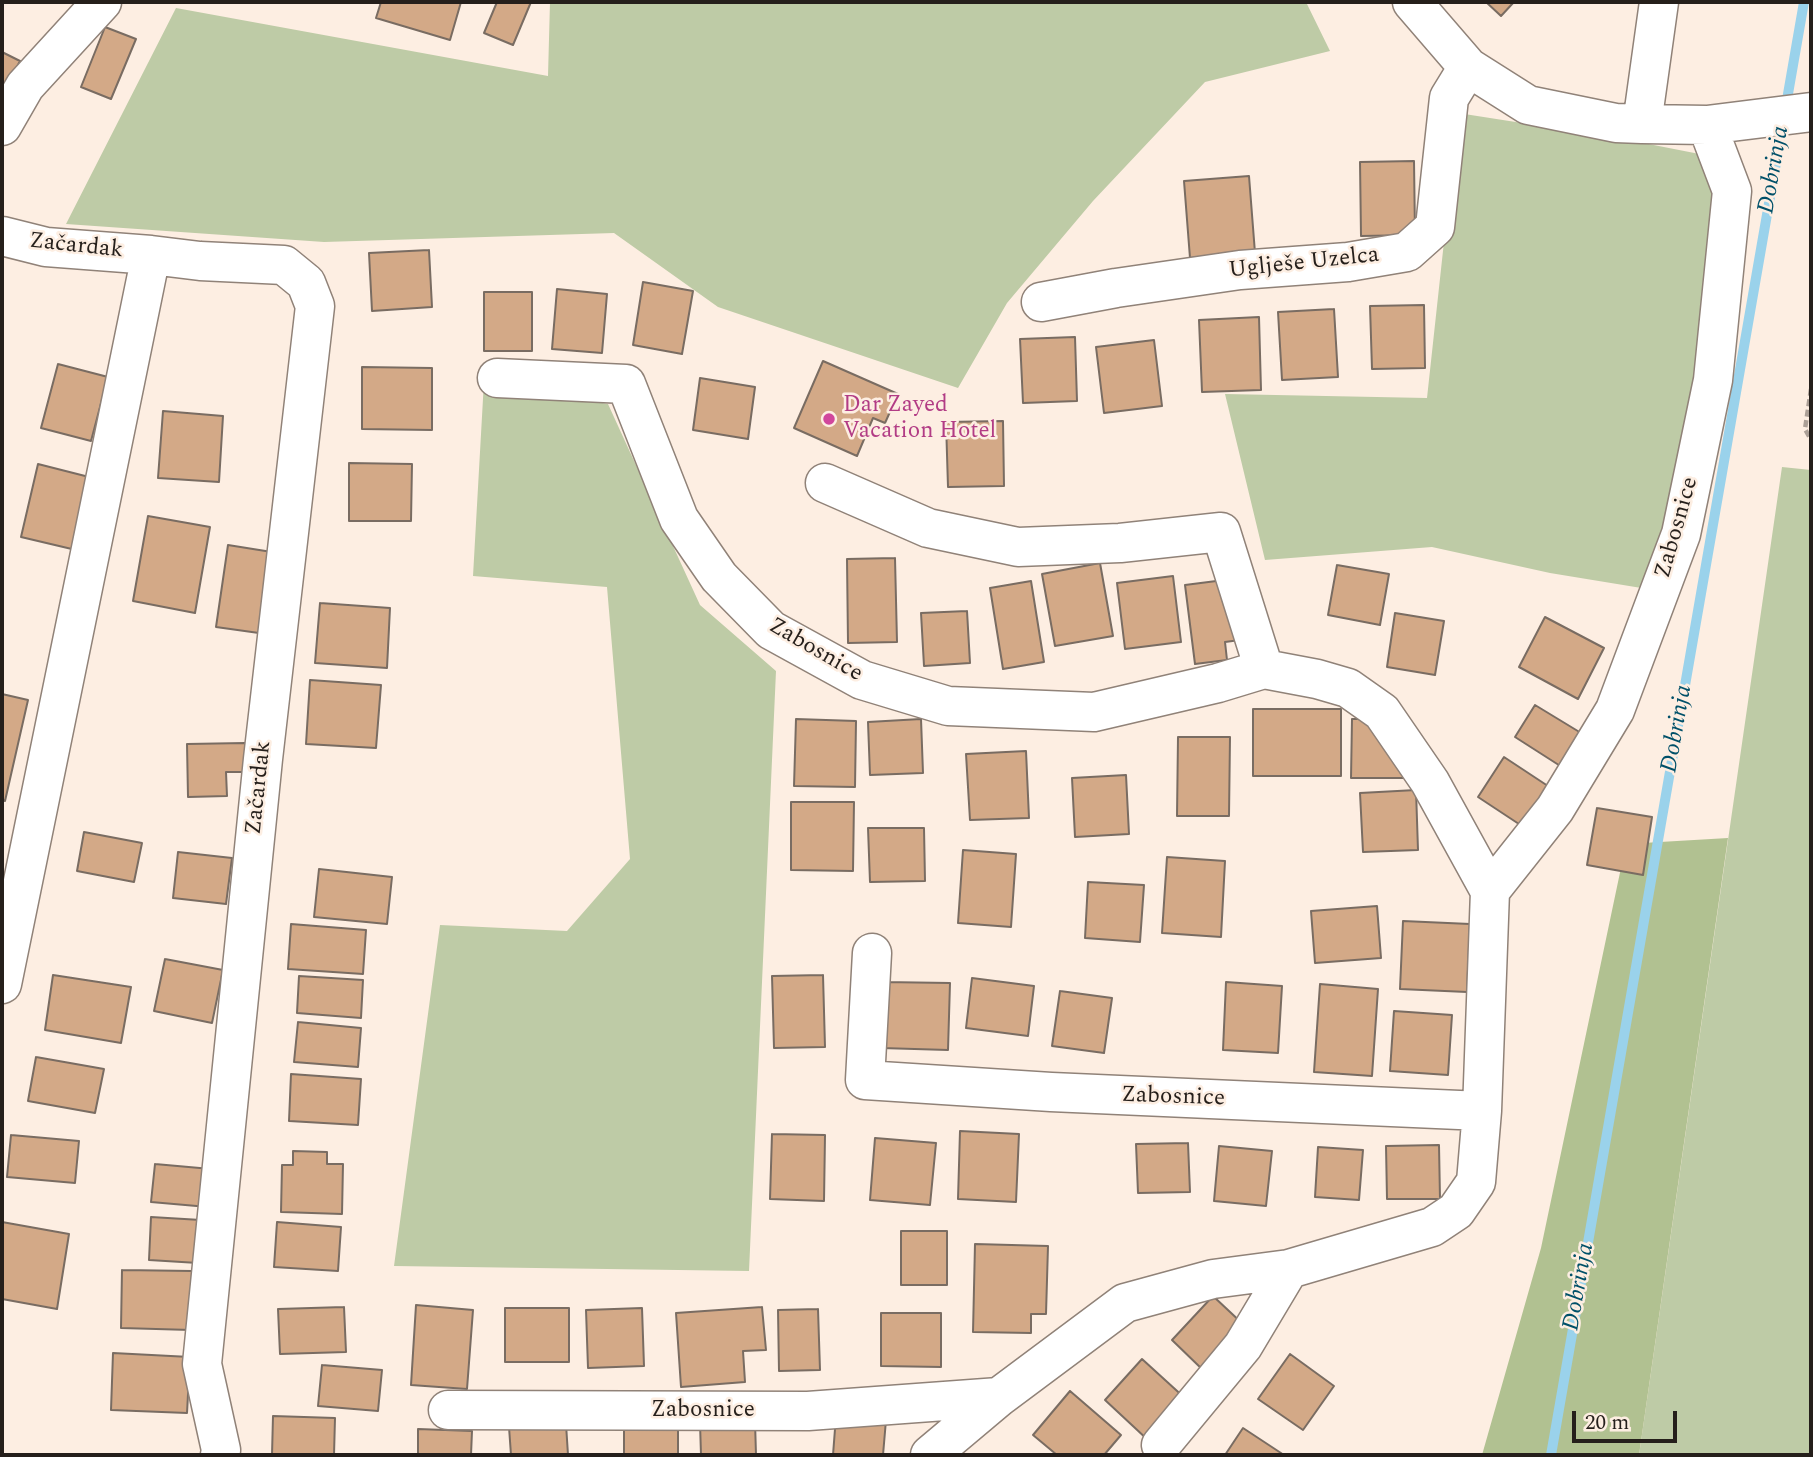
<!DOCTYPE html>
<meta charset="utf-8">
<style>
body{margin:0}
#map{position:relative;width:1813px;height:1457px;overflow:hidden;background:#fdeee2;font-family:Spectral,serif}
canvas{display:block}
.frame{position:absolute;inset:0;border:4px solid #251f1b;pointer-events:none}
.scale{position:absolute;left:1572px;top:1411px;width:105px;height:32px;box-sizing:border-box;border:4px solid #251f1b;border-top:0;padding-left:9px;font-size:21px;line-height:24px;white-space:nowrap;color:#251f1b;-webkit-text-stroke:5px #fdeee2;paint-order:stroke}
</style>
<div id="map">
<canvas width="1813" height="1457"></canvas>
<div class="frame"></div>
<div class="scale">20 m</div>
</div>
<script>
const c = document.querySelector('canvas').getContext('2d');
c.lineJoin = 'round';
function fillPath(path, color) {
  c.fillStyle = color;
  c.fill(path, 'evenodd');
}
function poly(rows) {
  const path = new Path2D();
  for (const r of rows) {
    path.moveTo(r[0], r[1]);
    for (let i = 2; i < r.length; i += 2) path.lineTo(r[i], r[i + 1]);
  }
  return path;
}
function trace(path, color, width, dash) {
  c.strokeStyle = color;
  c.lineWidth = width;
  c.lineCap = dash ? 'butt' : 'round';
  c.setLineDash(dash || []);
  c.stroke(path);
}
function write(font, color, halo, rows, align = 'center') {
  c.font = font + ' Spectral,serif';
  c.lineWidth = 5;
  c.setLineDash([]);
  c.textBaseline = 'middle';
  c.strokeStyle = halo;
  c.fillStyle = color;
  for (const [text, x, y, turn = 0] of rows) {
    c.save();
    c.translate(x, y);
    c.rotate((+turn || 0) * Math.PI / 180);
    c.textAlign = isNaN(turn) ? turn : align;
    if (halo) c.strokeText(text, 0, 0);
    c.fillText(text, 0, 0);
    c.restore();
  }
}
const green = poly([
 [550,2,1306,2,1330,51,1205,82,1093,201,1007,303,958,388,718,307,614,233,324,242,66,224,176,8,548,76],
 [1458,113,1618,138,1730,160,1678,594,1550,573,1432,547,1265,560,1225,394,1427,398],
 [484,381,608,404,700,605,776,671,749,1271,394,1266,440,925,567,931,630,859,607,587,473,576],
 [1782,467,1811,470,1811,1455,1639,1455]
]);
const forest = poly([
 [1728,838,1639,1455,1482,1455,1541,1248,1626,844]
]);
const stream = poly([
 [1551,1455,1804,2]
]);
const building = poly([
 [381,2,461,2,450,40,376,18,381,2],
 [497,2,531,2,513,45,484,33,497,2],
 [1486,2,1514,2,1501,16,1486,2],
 [105,27,136,39,111,99,81,87,105,27],
 [2,52,20,61,2,96,2,52],
 [1414,161,1415,235,1361,236,1360,162,1414,161],
 [1249,176,1255,253,1190,258,1184,181,1249,176],
 [429,250,432,307,372,311,369,253,429,250],
 [643,282,693,291,682,354,633,345,643,282],
 [557,289,607,294,602,353,552,349,557,289],
 [484,292,532,292,532,351,484,351,484,292],
 [1424,305,1425,368,1372,369,1370,306,1424,305],
 [1334,309,1338,377,1282,380,1278,312,1334,309],
 [1259,317,1261,390,1202,392,1199,320,1259,317],
 [1075,337,1077,401,1023,403,1020,339,1075,337],
 [1154,340,1162,406,1104,413,1096,347,1154,340],
 [823,361,898,394,885,423,873,418,857,456,794,428,823,361],
 [58,364,108,377,91,441,41,428,58,364],
 [362,367,432,368,432,430,362,429,362,367],
 [700,378,755,387,748,439,693,430,700,378],
 [163,411,223,416,219,482,158,478,163,411],
 [1003,421,1004,486,948,487,946,422,1003,421],
 [349,463,412,464,411,521,349,521,349,463],
 [38,464,93,478,76,550,21,537,38,464],
 [148,516,210,527,195,613,133,601,148,516],
 [228,545,278,553,266,634,216,627,228,545],
 [895,558,897,642,848,643,847,559,895,558],
 [1100,563,1113,636,1055,646,1042,574,1100,563],
 [1337,565,1389,574,1380,625,1328,615,1337,565],
 [1173,576,1181,642,1125,649,1117,583,1173,576],
 [1232,579,1240,640,1225,642,1227,660,1195,664,1185,585,1232,579],
 [1031,581,1044,662,1003,669,990,588,1031,581],
 [320,603,390,608,387,668,315,663,320,603],
 [967,611,970,663,924,666,921,613,967,611],
 [1395,613,1444,621,1435,675,1387,667,1395,613],
 [1545,617,1604,648,1578,699,1519,667,1545,617],
 [310,680,381,685,376,748,306,744,310,680],
 [2,694,28,700,5,801,2,800,2,694],
 [1535,705,1586,736,1565,769,1515,737,1535,705],
 [1253,709,1341,709,1341,776,1253,776,1253,709],
 [796,719,856,721,855,787,794,786,796,719],
 [921,719,923,773,870,775,868,722,921,719],
 [1352,719,1371,719,1403,758,1403,778,1351,778,1352,719],
 [1178,737,1230,737,1229,816,1177,816,1178,737],
 [245,743,245,772,226,772,227,796,188,797,187,744,245,743],
 [1026,751,1029,818,970,820,966,754,1026,751],
 [1504,757,1554,790,1528,830,1478,797,1504,757],
 [1126,775,1129,834,1075,837,1072,778,1126,775],
 [1416,790,1418,850,1363,852,1360,793,1416,790],
 [791,802,854,802,853,871,791,870,791,802],
 [1597,808,1652,817,1643,875,1587,865,1597,808],
 [868,828,924,828,925,881,870,882,868,828],
 [84,832,142,843,134,882,77,871,84,832],
 [963,850,1016,854,1011,927,958,923,963,850],
 [178,852,232,858,226,904,173,898,178,852],
 [1167,857,1225,861,1221,937,1162,933,1167,857],
 [319,869,392,877,387,924,314,917,319,869],
 [1088,882,1144,885,1140,942,1085,938,1088,882],
 [1377,906,1381,958,1315,963,1311,911,1377,906],
 [1403,921,1470,924,1467,992,1400,989,1403,921],
 [291,924,366,930,363,974,288,969,291,924],
 [165,959,223,970,212,1023,154,1011,165,959],
 [53,975,131,987,121,1043,45,1030,53,975],
 [823,975,825,1047,774,1048,772,976,823,975],
 [299,976,363,980,361,1018,297,1013,299,976],
 [972,978,1034,986,1028,1036,966,1028,972,978],
 [883,982,950,983,948,1050,881,1048,883,982],
 [1226,982,1282,986,1278,1053,1223,1050,1226,982],
 [1320,984,1378,989,1372,1076,1314,1072,1320,984],
 [1060,991,1112,998,1104,1053,1052,1046,1060,991],
 [1394,1011,1452,1015,1448,1075,1390,1071,1394,1011],
 [298,1022,361,1028,358,1067,294,1062,298,1022],
 [36,1057,104,1069,95,1113,28,1101,36,1057],
 [291,1074,361,1079,358,1125,289,1121,291,1074],
 [960,1131,1019,1134,1016,1202,958,1199,960,1131],
 [772,1134,825,1135,824,1201,770,1199,772,1134],
 [11,1135,79,1141,75,1183,7,1177,11,1135],
 [875,1138,936,1143,930,1205,870,1200,875,1138],
 [1188,1143,1190,1192,1138,1193,1136,1144,1188,1143],
 [1439,1145,1440,1199,1387,1199,1386,1146,1439,1145],
 [1219,1146,1272,1151,1266,1206,1214,1201,1219,1146],
 [1318,1147,1363,1150,1359,1200,1315,1197,1318,1147],
 [293,1151,327,1152,327,1164,343,1164,342,1214,281,1212,282,1165,293,1165,293,1151],
 [155,1164,211,1169,208,1207,151,1202,155,1164],
 [151,1217,201,1220,198,1263,149,1260,151,1217],
 [2,1222,69,1234,57,1309,2,1299,2,1222],
 [277,1222,341,1227,338,1271,274,1267,277,1222],
 [901,1231,947,1231,947,1285,901,1285,901,1231],
 [975,1244,1048,1246,1046,1314,1031,1314,1031,1333,973,1332,975,1244],
 [122,1270,192,1271,191,1330,121,1328,122,1270],
 [1213,1296,1245,1326,1204,1371,1172,1340,1213,1296],
 [416,1305,473,1310,467,1389,411,1385,416,1305],
 [344,1307,346,1352,280,1354,278,1309,344,1307],
 [762,1307,766,1350,743,1351,745,1382,681,1387,676,1313,762,1307],
 [505,1308,569,1308,569,1362,505,1362,505,1308],
 [642,1308,644,1366,588,1368,586,1310,642,1308],
 [818,1309,820,1370,779,1371,778,1310,818,1309],
 [881,1313,941,1313,941,1367,881,1366,881,1313],
 [113,1353,190,1357,187,1413,111,1410,113,1353],
 [1290,1354,1334,1386,1303,1430,1258,1399,1290,1354],
 [1142,1359,1187,1400,1149,1441,1105,1400,1142,1359],
 [322,1365,382,1370,378,1411,318,1406,322,1365],
 [1070,1391,1121,1435,1104,1455,1057,1455,1033,1435,1070,1391],
 [273,1416,335,1418,334,1455,272,1455,273,1416],
 [836,1416,886,1420,883,1455,833,1455,836,1416],
 [755,1421,756,1455,701,1455,700,1423,755,1421],
 [566,1424,568,1455,511,1455,509,1427,566,1424],
 [624,1427,678,1427,678,1455,624,1455,624,1427],
 [1243,1428,1284,1455,1225,1455,1243,1428],
 [418,1429,472,1431,471,1455,418,1455,418,1429]
]);
const path = poly([
 [1811,389,1805,429,1811,440]
]);
const minor = poly([
 [1412,2,1468,67,1528,105,1616,123,1642,124,1707,125,1811,112],
 [1642,124,1659,2],
 [2,126,25,86,102,2],
 [2,236,46,247,151,255,200,261,284,265,306,283,315,306,263,759,202,1364,221,1450,220,1455],
 [1041,302,1116,288,1240,270,1348,262,1407,252,1435,227,1449,98,1468,67],
 [497,378,626,384,679,519,719,577,771,630,862,680,948,706,1094,712,1218,683,1264,669,1317,679,1348,688,1382,712,1430,782,1490,891],
 [825,483,928,528,1018,547,1120,543,1221,532,1264,669],
 [872,953,865,1080,1051,1092,1482,1111],
 [2,984,151,255],
 [448,1410,808,1411,999,1397],
 [1161,1445,1243,1346,1289,1269],
 [930,1455,999,1397,1125,1303,1213,1279,1289,1269,1432,1227,1456,1211,1476,1182,1482,1111,1490,891,1555,809,1615,710,1681,534,1713,380,1732,191,1707,125]
]);
const markers = [
 [829,419,7,"#d1479c"]
];
const streetNames = [
 ["Začardak",76,247,6],
 ["Uglješe Uzelca",1304,264,-6],
 ["Zabosnice",1678,528,-74],
 ["Zabosnice",815,651,30],
 ["Začardak",260,788,-84],
 ["Zabosnice",1173,1098,2],
 ["Zabosnice",703,1411]
];
const hotelNames = [
 ["Dar Zayed",843,406],
 ["Vacation Hotel",843,432]
];
const waterNames = [
 ["Dobrinja",1775,170,-80],
 ["Dobrinja",1678,729,-80],
 ["Dobrinja",1580,1287,-80]
];
fillPath(green, '#becba6');
fillPath(forest, '#b1c191');
trace(stream, '#9ad2eb', 10);
fillPath(building, '#d3a987');
trace(building, '#796c62', 2);
trace(minor, '#908278', 41);
trace(path, '#aca097', 4.5, [7, 3.5]);
trace(minor, '#fff', 38);
for (const [x, y, r, color] of markers) {
  const dot = new Path2D();
  dot.arc(x, y, r, 0, 2 * Math.PI);
  c.fillStyle = color;
  c.fill(dot);
  trace(dot, '#fdeee2', 2.5);
}
write('23px', '#251f1b', '#fdeee2', streetNames);
write('23px', '#b23c85', '#fdeee2', hotelNames, 'left');
write('italic 24px', '#005069', '#fdeee2', waterNames);
</script>
